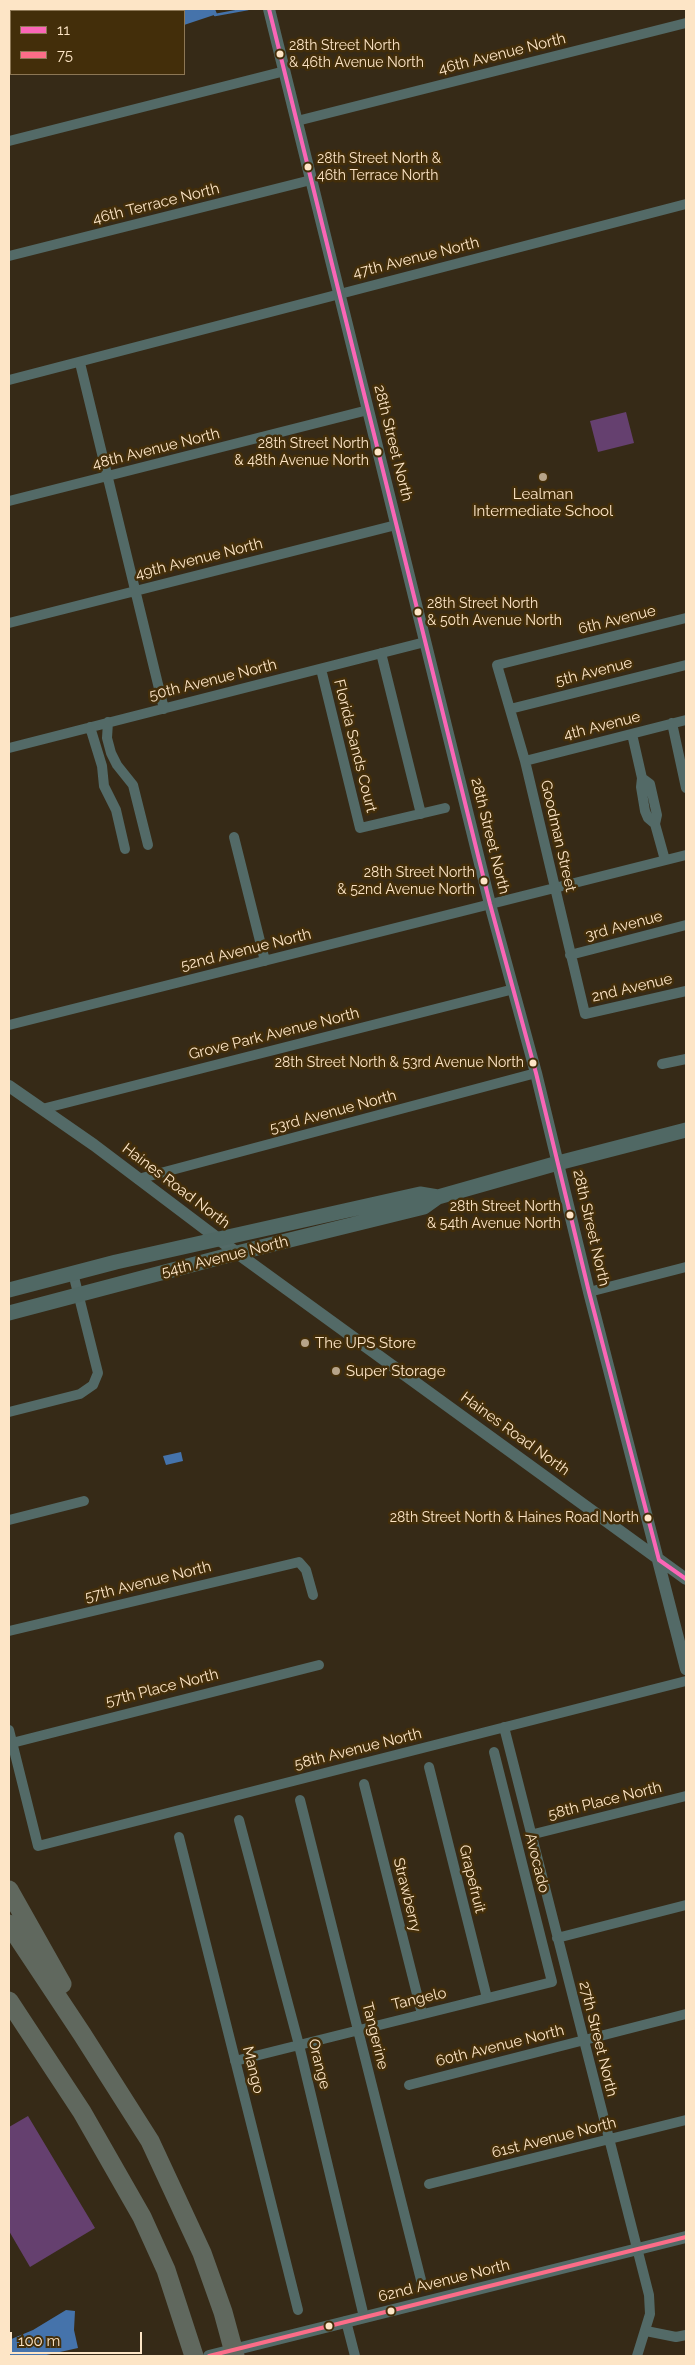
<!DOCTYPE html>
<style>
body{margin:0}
#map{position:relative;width:695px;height:2365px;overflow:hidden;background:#362a17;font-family:Raleway,sans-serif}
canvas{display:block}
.frame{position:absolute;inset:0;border:10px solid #fde5c6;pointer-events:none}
.legend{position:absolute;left:10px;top:10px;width:175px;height:65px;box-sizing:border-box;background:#432e0a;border:1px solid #8d7755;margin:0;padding:6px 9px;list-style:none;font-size:15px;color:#fde5c6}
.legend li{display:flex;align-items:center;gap:10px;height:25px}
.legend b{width:25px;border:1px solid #8d7755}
.scale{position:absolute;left:10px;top:2332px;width:132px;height:22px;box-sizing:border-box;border:2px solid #fde5c6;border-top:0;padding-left:6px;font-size:15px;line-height:18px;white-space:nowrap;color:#fde5c6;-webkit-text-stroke:4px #432e0a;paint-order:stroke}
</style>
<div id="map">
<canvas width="695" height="2365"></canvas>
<div class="frame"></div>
<ul class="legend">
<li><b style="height:6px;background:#fa66b7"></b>11</li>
<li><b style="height:6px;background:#fb6d88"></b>75</li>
</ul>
<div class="scale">100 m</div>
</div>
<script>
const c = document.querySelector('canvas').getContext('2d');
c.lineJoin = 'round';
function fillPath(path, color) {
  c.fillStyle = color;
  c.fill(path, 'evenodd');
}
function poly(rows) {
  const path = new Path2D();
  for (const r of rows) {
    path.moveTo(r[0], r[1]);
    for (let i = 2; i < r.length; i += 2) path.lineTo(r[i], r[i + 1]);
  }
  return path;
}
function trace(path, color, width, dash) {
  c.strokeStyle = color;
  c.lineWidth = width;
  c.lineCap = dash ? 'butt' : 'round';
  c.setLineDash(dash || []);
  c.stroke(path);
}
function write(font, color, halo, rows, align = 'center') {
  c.font = font + ' Raleway,sans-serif';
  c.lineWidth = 5;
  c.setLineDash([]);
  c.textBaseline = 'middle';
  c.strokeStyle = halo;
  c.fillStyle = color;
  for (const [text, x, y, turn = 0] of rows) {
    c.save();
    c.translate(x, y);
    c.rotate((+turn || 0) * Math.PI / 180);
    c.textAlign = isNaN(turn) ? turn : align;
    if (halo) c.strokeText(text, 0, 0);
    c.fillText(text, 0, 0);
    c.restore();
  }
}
const green = poly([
 [626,412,634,443,598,452,590,421],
 [28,2116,95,2228,30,2267,9,2231,9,2127]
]);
const water = poly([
 [9,9,55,9,56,11,11,11,11,74,9,74],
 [192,9,215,9,217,14,184,25,184,11,178,11],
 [181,1452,183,1461,166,1465,163,1456],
 [66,2310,75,2311,74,2330,78,2348,42,2356,9,2356,9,2340,33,2330]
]);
const stream = poly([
 [215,15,248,9]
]);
const minor = poly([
 [297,121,686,23],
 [9,141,285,71],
 [9,256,311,180],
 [80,363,164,709],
 [9,380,686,204],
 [9,501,368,410],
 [686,618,497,665,525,761,585,1014,686,991],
 [9,623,396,525],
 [381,653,421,814],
 [321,669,360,828,445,808],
 [510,709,686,665],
 [108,722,107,738,111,753,117,765,133,785,148,845],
 [672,723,686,788],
 [90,727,102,766,104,786,116,810,125,849],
 [632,734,642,778,641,787,645,811,648,818,655,824],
 [9,748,425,642],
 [525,761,686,720],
 [642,778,650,784,657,815,655,824,665,860],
 [234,837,265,961],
 [570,955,686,925],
 [9,1025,686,855],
 [662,1064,686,1059],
 [42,1109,514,989],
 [138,1179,536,1073],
 [589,1292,686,1267],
 [9,1412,80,1394,93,1385,98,1373,73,1273],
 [9,1520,84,1501],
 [9,1631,299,1562,306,1570,313,1595],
 [504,1727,649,2295,650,2314,637,2356],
 [9,1730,38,1846,686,1681],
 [12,1743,319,1665],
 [429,1767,487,1998],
 [364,1784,422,2014],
 [300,1800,421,2280],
 [239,1820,299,2045,364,2317],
 [530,1835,686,1796],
 [179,1837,298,2310],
 [557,1938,686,1905],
 [235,2061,552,1982,494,1752],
 [409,2085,686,2014],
 [429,2184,686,2120],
 [346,2321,355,2356],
 [646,2331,676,2337,686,2335]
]);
const tertiary = poly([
 [269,9,490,904,536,1073,589,1292,686,1669],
 [9,1086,94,1145,237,1253,686,1579],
 [209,2356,686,2237]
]);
const secondary = poly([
 [9,1290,116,1262,420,1194,438,1197],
 [9,1313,237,1253,424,1207,438,1197,558,1163,686,1130]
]);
const motorway = poly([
 [9,1890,62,1984],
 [9,1924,82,2034,150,2141,202,2253,223,2312,235,2356],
 [9,2001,82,2112,142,2217,166,2270,194,2356]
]);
const bus1 = poly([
 [269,9,490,904,536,1073,589,1292,659,1560,686,1579]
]);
const bus2 = poly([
 [209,2356,686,2237]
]);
const markers = [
 [280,54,4.5,"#fde5c6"],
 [308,167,4.5,"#fde5c6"],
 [378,452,4.5,"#fde5c6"],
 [543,477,5,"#b7a489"],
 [418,612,4.5,"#fde5c6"],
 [484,881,4.5,"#fde5c6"],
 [533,1063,4.5,"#fde5c6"],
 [570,1215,4.5,"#fde5c6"],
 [305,1343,5,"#b7a489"],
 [336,1371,5,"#b7a489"],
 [648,1518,4.5,"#fde5c6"],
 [391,2311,4.5,"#fde5c6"],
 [329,2326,4.5,"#fde5c6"]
];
const busNames = [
 ["28th Street North",289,46,"left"],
 ["& 46th Avenue North",289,63,"left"],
 ["28th Street North &",317,159,"left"],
 ["46th Terrace North",317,176,"left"],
 ["28th Street North",369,444],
 ["& 48th Avenue North",369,461],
 ["28th Street North",427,604,"left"],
 ["& 50th Avenue North",427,621,"left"],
 ["28th Street North",475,873],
 ["& 52nd Avenue North",475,890],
 ["28th Street North & 53rd Avenue North",524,1063],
 ["28th Street North",561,1207],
 ["& 54th Avenue North",561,1224],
 ["28th Street North & Haines Road North",639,1518]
];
const streetNames = [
 ["46th Avenue North",502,54,-14],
 ["46th Terrace North",156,204,-14],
 ["47th Avenue North",416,258,-14],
 ["28th Street North",393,443,76],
 ["48th Avenue North",156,449,-14],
 ["49th Avenue North",199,559,-14],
 ["6th Avenue",617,620,-14],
 ["5th Avenue",594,672,-14],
 ["50th Avenue North",213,680,-14],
 ["4th Avenue",602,726,-14],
 ["Florida Sands Court",355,746,76],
 ["28th Street North",490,836,76],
 ["Goodman Street",558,836,77],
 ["3rd Avenue",624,926,-15],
 ["52nd Avenue North",246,950,-14],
 ["2nd Avenue",632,988,-13],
 ["Grove Park Avenue North",274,1034,-14],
 ["53rd Avenue North",333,1112,-15],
 ["Haines Road North",176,1186,37],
 ["28th Street North",591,1228,77],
 ["54th Avenue North",225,1257,-14],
 ["Haines Road North",515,1434,36],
 ["57th Avenue North",148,1582,-14],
 ["57th Place North",162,1688,-14],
 ["58th Avenue North",358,1749,-14],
 ["58th Place North",605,1801,-14],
 ["Avocado",537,1863,76],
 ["Grapefruit",472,1879,76],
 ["Strawberry",407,1895,76],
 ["Tangelo",419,1999,-13],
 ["Tangerine",375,2036,76],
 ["27th Street North",598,2039,76],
 ["60th Avenue North",500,2046,-14],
 ["Orange",319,2064,76],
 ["Mango",253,2070,76],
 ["61st Avenue North",554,2138,-14],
 ["62nd Avenue North",444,2281,-14]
];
const poiNames = [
 ["Lealman",543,494,"center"],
 ["Intermediate School",543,511,"center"],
 ["The UPS Store",315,1343],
 ["Super Storage",346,1371]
];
fillPath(green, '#65406f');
fillPath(water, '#4573ab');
trace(stream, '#4573ab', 2.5);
trace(minor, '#536a67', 10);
trace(tertiary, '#536a67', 12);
trace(secondary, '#506864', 15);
trace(motorway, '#60685e', 19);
trace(bus1, '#fa66b7', 4);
trace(bus2, '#fb6d88', 4);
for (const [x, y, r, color] of markers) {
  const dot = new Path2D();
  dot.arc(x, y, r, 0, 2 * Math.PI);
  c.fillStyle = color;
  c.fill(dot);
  trace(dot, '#432e0a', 2);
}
write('14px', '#fde5c6', '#432e0a', busNames, 'right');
write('15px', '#fde5c6', '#432e0a', streetNames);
write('15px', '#fde5c6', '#432e0a', poiNames, 'left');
</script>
